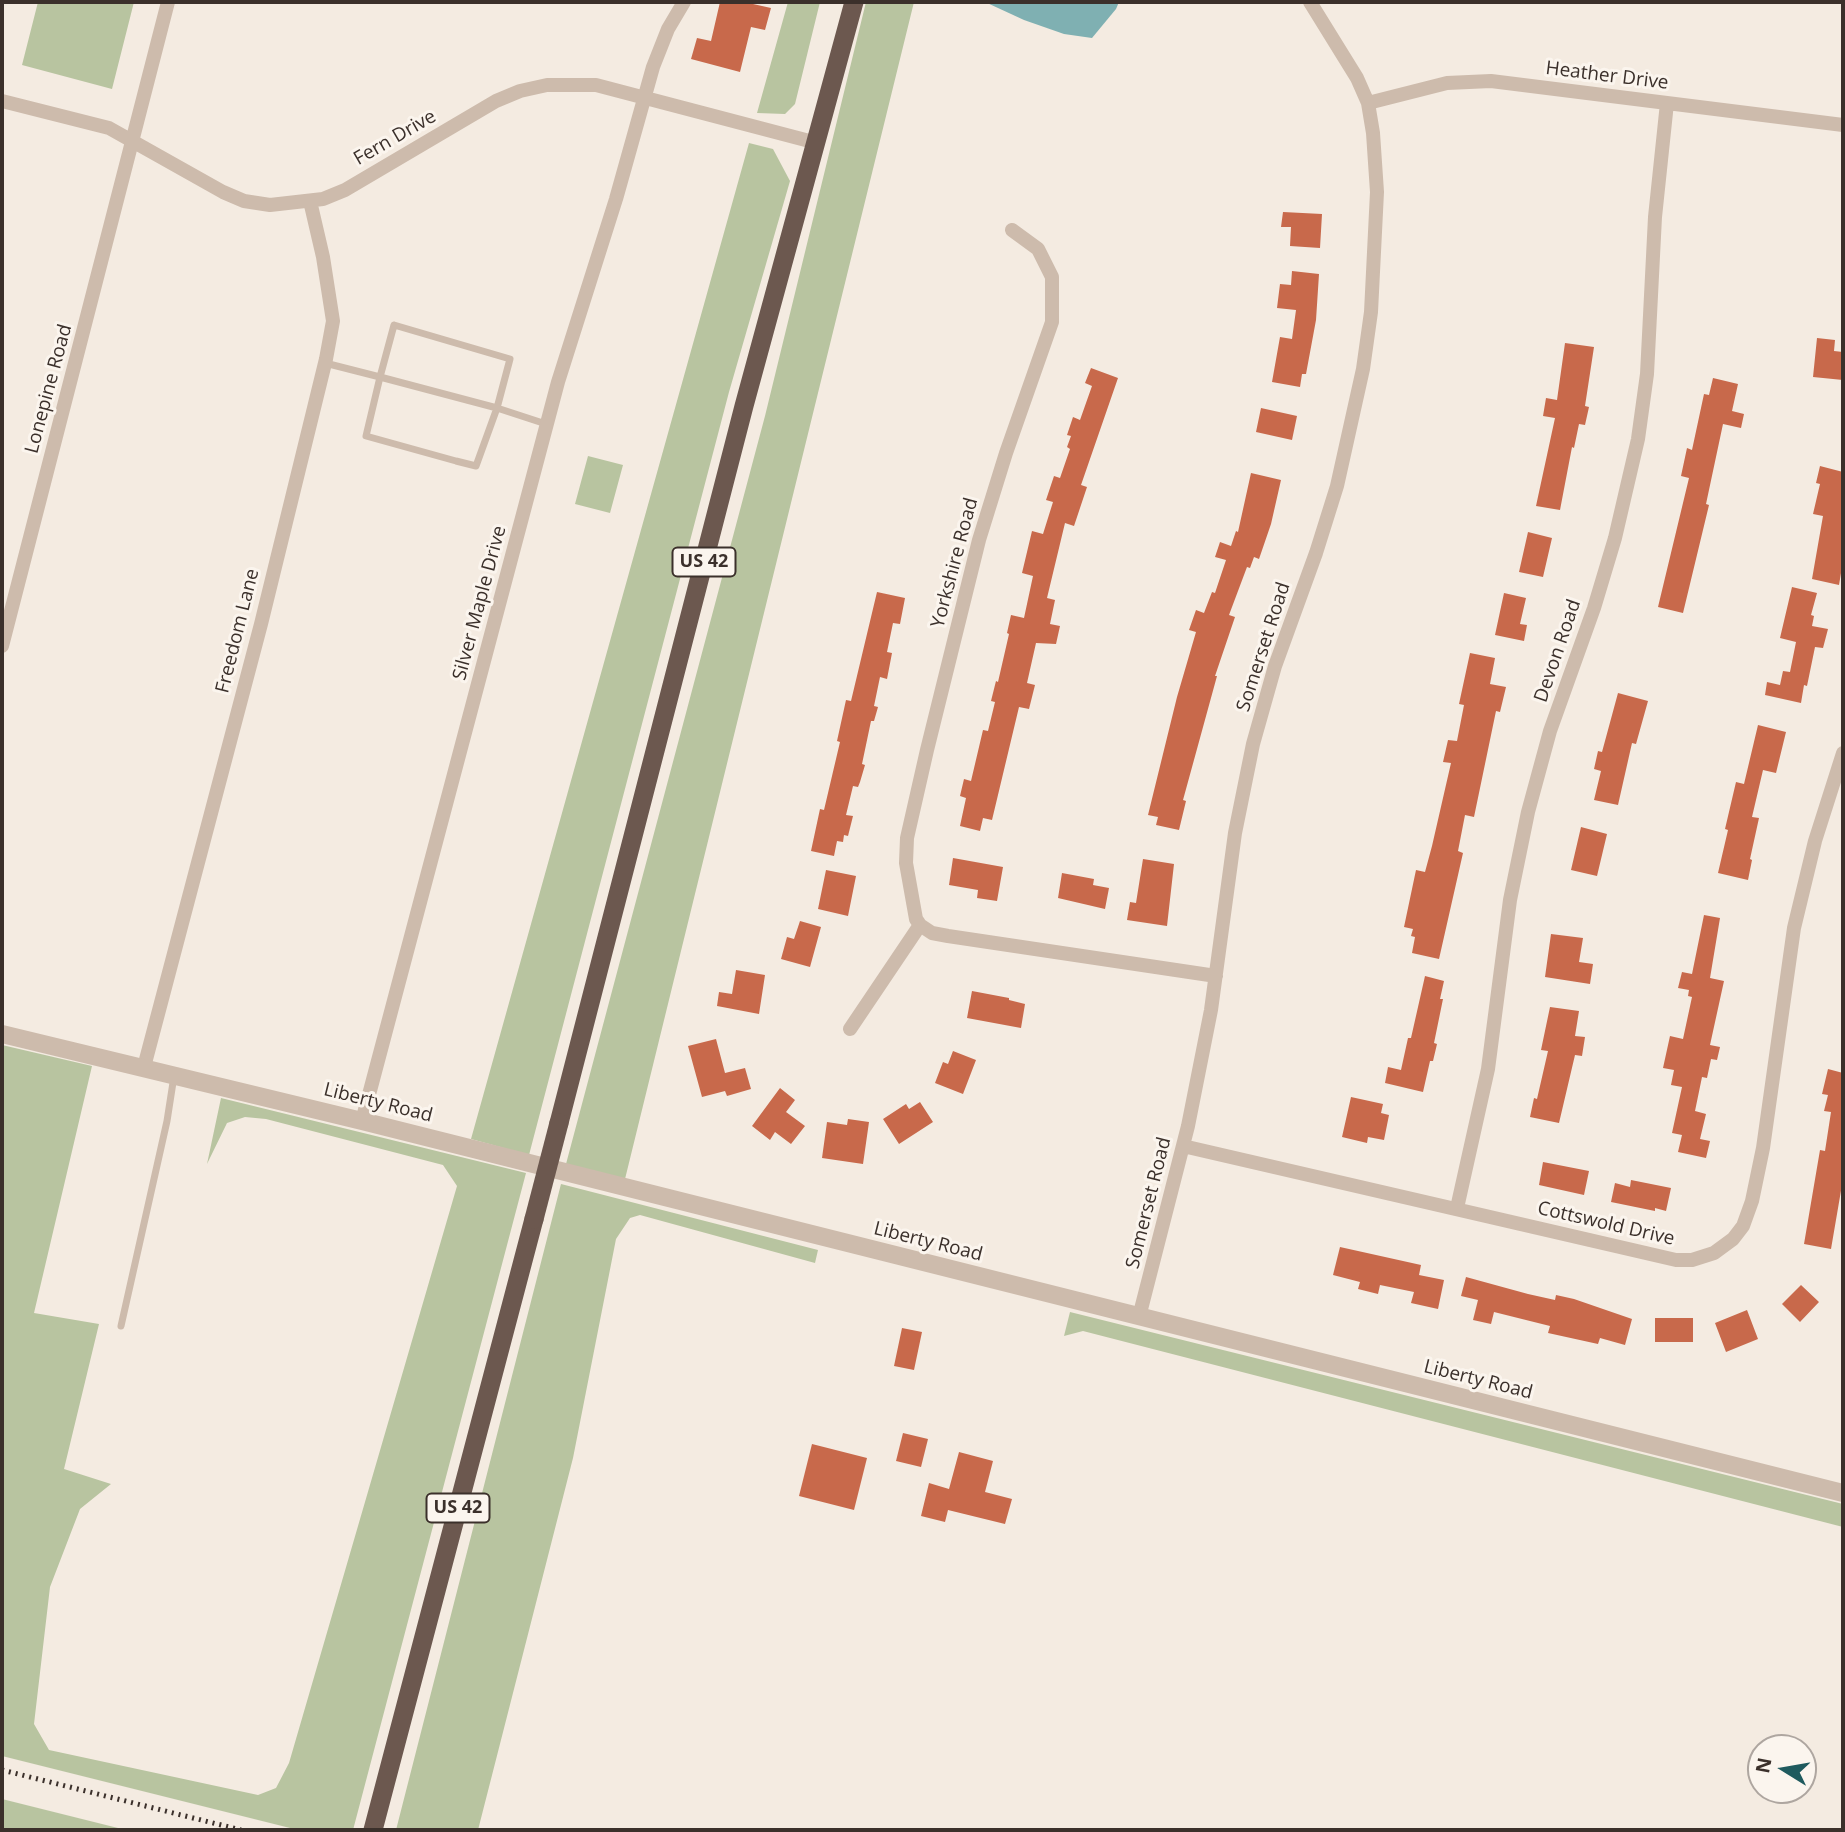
<!DOCTYPE html>
<style>
body{margin:0}
#map{position:relative;width:1845px;height:1832px;overflow:hidden;background:#f4ebe1;font-family:"Open Sans",sans-serif}
canvas{display:block}
.frame{position:absolute;inset:0;border:4px solid #3b302b;pointer-events:none}
.north{position:absolute;left:1747px;top:1734px;width:70px;height:70px;box-sizing:border-box;background:#fbf5ee;border:2px solid #aea6a0;border-radius:50%;rotate:281deg;font-size:19px;font-weight:700;line-height:28px;text-align:center;color:#3b302b}
.north::after{content:'';display:block;margin:auto;width:24px;height:32px;background:#1f5a5e;clip-path:polygon(50% 0,100% 100%,50% 72%,0 100%)}
</style>
<div id="map">
<canvas width="1845" height="1832"></canvas>
<div class="frame"></div>
<div class="north">N</div>
</div>
<script>
const c = document.querySelector('canvas').getContext('2d');
c.lineJoin = 'round';
function fillPath(path, color) {
  c.fillStyle = color;
  c.fill(path, 'evenodd');
}
function poly(rows) {
  const path = new Path2D();
  for (const r of rows) {
    path.moveTo(r[0], r[1]);
    for (let i = 2; i < r.length; i += 2) path.lineTo(r[i], r[i + 1]);
  }
  return path;
}
function trace(path, color, width, dash) {
  c.strokeStyle = color;
  c.lineWidth = width;
  c.lineCap = dash ? 'butt' : 'round';
  c.setLineDash(dash || []);
  c.stroke(path);
}
function write(font, color, halo, rows, align = 'center') {
  c.font = font + ' "Open Sans",sans-serif';
  c.lineWidth = 6;
  c.setLineDash([]);
  c.textBaseline = 'middle';
  c.strokeStyle = halo;
  c.fillStyle = color;
  for (const [text, x, y, turn = 0] of rows) {
    c.save();
    c.translate(x, y);
    c.rotate((+turn || 0) * Math.PI / 180);
    c.textAlign = isNaN(turn) ? turn : align;
    if (halo) c.strokeText(text, 0, 0);
    c.fillText(text, 0, 0);
    c.restore();
  }
}
const green = poly([
 [38,2,134,2,112,89,22,65],
 [788,2,820,2,795,104,785,114,757,113],
 [866,2,914,2,625,1179,566,1164,765,416],
 [749,143,773,149,790,181,729,392,529,1155,471,1139],
 [588,456,623,465,610,513,575,504],
 [2,1045,92,1066,34,1313,99,1324,64,1469,111,1484,80,1509,50,1587,34,1724,49,1750,258,1795,276,1788,289,1763,457,1186,443,1165,266,1119,245,1117,227,1123,207,1164,221,1098,526,1173,353,1830,298,1830,2,1756],
 [561,1184,818,1250,815,1263,640,1215,630,1218,616,1239,573,1458,478,1830,396,1830],
 [1070,1312,1843,1504,1843,1527,1083,1331,1064,1336],
 [2,1799,126,1830,2,1830]
]);
const water = poly([
 [985,2,1119,2,1116,9,1092,38,1064,34,1024,20]
]);
const building = poly([
 [720,2,744,2,771,8,765,30,751,27,740,72,691,59,697,38,711,41],
 [1283,212,1322,214,1320,248,1290,246,1291,227,1281,227],
 [1292,271,1319,274,1316,320,1306,374,1302,374,1300,387,1272,382,1280,337,1292,339,1296,310,1277,308,1280,284,1291,285],
 [1817,338,1835,340,1834,351,1843,352,1843,380,1813,377],
 [1565,343,1594,347,1585,406,1589,407,1585,425,1579,424,1574,448,1572,447,1560,510,1536,506,1555,418,1543,416,1546,398,1557,400],
 [1091,368,1118,378,1081,485,1087,487,1074,526,1065,523,1047,598,1055,600,1050,624,1060,626,1056,644,1036,643,1027,683,1035,685,1029,709,1019,707,992,820,983,818,980,831,960,826,966,798,960,796,964,779,971,781,983,730,988,731,995,702,991,701,996,681,998,682,1009,634,1007,633,1011,615,1024,618,1033,576,1022,573,1032,531,1043,534,1053,502,1046,500,1054,476,1060,478,1070,449,1067,447,1071,436,1067,435,1073,417,1080,420,1092,386,1085,383],
 [1713,378,1738,384,1732,411,1744,414,1741,428,1723,424,1706,504,1709,505,1683,613,1658,607,1689,478,1681,476,1687,448,1692,450,1704,394,1709,395],
 [1261,408,1297,416,1292,440,1256,432],
 [1820,466,1843,472,1843,561,1839,585,1812,579,1823,516,1813,514,1820,484,1816,483],
 [1251,473,1281,480,1271,524,1259,559,1254,557,1250,568,1247,567,1229,615,1235,617,1215,676,1217,676,1183,800,1186,801,1179,830,1156,825,1158,817,1148,815,1177,697,1196,632,1189,630,1196,610,1204,613,1212,592,1215,593,1226,560,1215,557,1220,542,1231,546,1236,531,1238,532],
 [1528,532,1552,538,1543,577,1519,572],
 [1792,587,1817,593,1811,615,1814,616,1812,626,1828,629,1823,648,1815,647,1807,686,1804,685,1801,703,1765,695,1767,682,1780,685,1783,671,1790,672,1796,642,1780,638],
 [877,592,905,598,900,624,893,623,887,652,892,653,887,679,880,677,874,706,878,707,874,721,871,721,862,764,865,765,860,782,858,787,853,786,846,815,853,816,848,836,844,835,843,842,837,841,834,856,811,851,820,809,824,810,840,742,837,741,846,700,851,701],
 [1504,593,1526,598,1520,624,1527,625,1524,641,1495,635],
 [1470,653,1495,658,1490,684,1506,687,1500,712,1496,711,1474,817,1465,815,1458,851,1463,853,1439,959,1412,953,1415,937,1411,936,1413,929,1404,927,1416,870,1425,872,1432,846,1451,763,1443,762,1448,740,1457,741,1464,705,1459,704],
 [1618,693,1648,701,1636,744,1632,743,1618,805,1594,800,1601,771,1594,769,1598,751,1602,752],
 [1758,725,1786,732,1776,773,1763,770,1752,817,1759,818,1750,859,1752,860,1748,880,1718,873,1728,830,1725,829,1736,782,1744,784],
 [1581,827,1607,834,1597,876,1571,870],
 [953,858,1003,867,997,901,977,898,978,890,949,885],
 [1143,859,1174,864,1167,926,1127,920,1130,902,1136,903],
 [826,870,856,876,848,916,818,909],
 [1062,873,1094,879,1093,885,1109,888,1105,909,1058,898],
 [1704,915,1720,918,1710,978,1724,981,1710,1045,1720,1047,1717,1060,1711,1059,1707,1078,1702,1077,1695,1111,1706,1114,1700,1139,1710,1141,1706,1158,1678,1152,1682,1135,1672,1133,1682,1087,1671,1085,1674,1070,1663,1068,1670,1036,1683,1039,1692,997,1688,996,1689,990,1678,988,1682,972,1692,974],
 [800,921,821,927,810,967,781,959,787,937,794,939],
 [1551,934,1583,938,1579,962,1593,964,1590,984,1545,977],
 [736,970,765,975,759,1014,717,1006,719,992,732,994],
 [1425,976,1444,981,1440,999,1443,999,1434,1043,1437,1044,1433,1061,1430,1061,1423,1092,1385,1083,1388,1067,1401,1070,1408,1038,1411,1038],
 [972,991,1009,998,1009,1000,1025,1004,1021,1028,967,1018],
 [1550,1007,1579,1011,1575,1036,1585,1037,1582,1056,1575,1055,1559,1123,1530,1117,1534,1098,1537,1099,1548,1051,1541,1050],
 [716,1039,725,1073,745,1068,751,1089,727,1096,725,1091,702,1097,688,1046],
 [953,1051,976,1060,963,1094,935,1083,943,1062,948,1064],
 [1828,1069,1843,1073,1843,1179,1831,1249,1804,1244,1820,1150,1825,1151,1831,1112,1824,1111,1828,1095,1822,1094],
 [780,1088,795,1100,786,1112,805,1126,791,1144,775,1132,770,1140,752,1126],
 [1351,1097,1383,1104,1381,1113,1389,1115,1384,1140,1368,1137,1367,1143,1342,1137],
 [920,1102,933,1122,899,1144,883,1119,906,1104,909,1109],
 [848,1119,869,1122,863,1164,822,1158,827,1122,847,1125],
 [1543,1162,1589,1171,1584,1195,1539,1185],
 [1631,1180,1671,1188,1666,1211,1655,1208,1655,1211,1611,1202,1615,1183,1630,1187],
 [1340,1247,1421,1265,1419,1275,1444,1280,1438,1309,1411,1303,1414,1292,1380,1285,1378,1294,1358,1289,1360,1282,1333,1275],
 [1466,1277,1528,1294,1555,1300,1556,1295,1574,1299,1632,1319,1625,1345,1600,1338,1598,1344,1548,1333,1550,1326,1494,1312,1491,1324,1473,1320,1478,1300,1461,1296],
 [1801,1285,1819,1302,1800,1322,1782,1304],
 [1747,1310,1758,1339,1726,1352,1715,1323],
 [1655,1318,1693,1318,1693,1342,1655,1342],
 [902,1328,922,1332,914,1370,894,1366],
 [903,1433,928,1439,921,1467,896,1461],
 [812,1444,867,1458,854,1510,799,1496],
 [959,1452,993,1461,985,1492,1012,1499,1005,1524,948,1510,945,1522,921,1516,929,1483,949,1489]
]);
const service = poly([
 [325,363,380,377,394,325,510,359,497,408,476,466,456,461,366,436,380,377,497,408,546,424],
 [121,1326,167,1121,174,1076]
]);
const minor = poly([
 [2,101,109,128,223,192,244,201,270,205,323,199,345,190,496,101,520,91,547,85,596,85,817,143],
 [1368,103,1447,83,1491,81,1843,125],
 [1012,230,1038,249,1052,277,1052,322,1006,453,979,540,927,750,907,838,906,863,916,919,920,925,932,933,948,936,1216,976],
 [2,646,168,2],
 [850,1029,920,925],
 [144,1067,261,624,326,359,333,321,323,257,310,201],
 [362,1121,558,382,616,199,653,67,668,29,684,2],
 [1183,1146,1676,1260,1692,1260,1714,1253,1733,1239,1743,1226,1752,1201,1763,1148,1794,928,1815,841,1843,753],
 [1457,1208,1488,1069,1510,900,1528,812,1550,731,1594,608,1615,538,1638,439,1647,374,1655,217,1667,103],
 [1139,1317,1188,1126,1211,1010,1235,833,1253,744,1275,666,1316,553,1337,486,1363,369,1371,312,1377,192,1373,133,1368,103,1357,78,1310,2]
]);
const tertiary = poly([
 [2,1034,362,1121,1843,1493]
]);
const trunk = poly([
 [559,1123,744,406,854,2],
 [373,1830,534,1219]
]);
const rail = poly([
 [2,1770,241,1830]
]);
const trunkBridge = poly([
 [534,1219,559,1123]
]);
const shields = [
 [704,562,63],
 [458,1508,63]
];
const shieldNames = [
 ["US 42",704,562],
 ["US 42",458,1508]
];
const streetNames = [
 ["Heather Drive",1607,76,7],
 ["Fern Drive",395,138,-30],
 ["Lonepine Road",49,389,-75],
 ["Yorkshire Road",955,563,-75],
 ["Silver Maple Drive",480,603,-75],
 ["Freedom Lane",238,631,-76],
 ["Somerset Road",1264,647,-72],
 ["Devon Road",1558,651,-71],
 ["Liberty Road",378,1103,14],
 ["Somerset Road",1149,1203,-76],
 ["Cottswold Drive",1606,1224,13],
 ["Liberty Road",928,1242,14],
 ["Liberty Road",1478,1380,14]
];
fillPath(green, '#b8c4a0');
fillPath(water, '#7fb0b2');
fillPath(building, '#c8694b');
trace(service, '#cdbbac', 7);
trace(minor, '#cdbbac', 14);
trace(tertiary, '#cdbbac', 18);
trace(trunk, '#6c584f', 19);
trace(rail, '#3b302b', 5, [2, 5]);
trace(trunkBridge, '#6c584f', 19);
for (const [x, y, w] of shields) {
  const box = new Path2D();
  box.roundRect(x - w / 2, y - 14.5, w, 29, 5);
  c.fillStyle = '#fbf5ee';
  c.fill(box);
  trace(box, '#3b302b', 2);
}
write('bold 18px', '#3b302b', null, shieldNames);
write('19px', '#3b302b', '#fbf5ee', streetNames);
</script>
